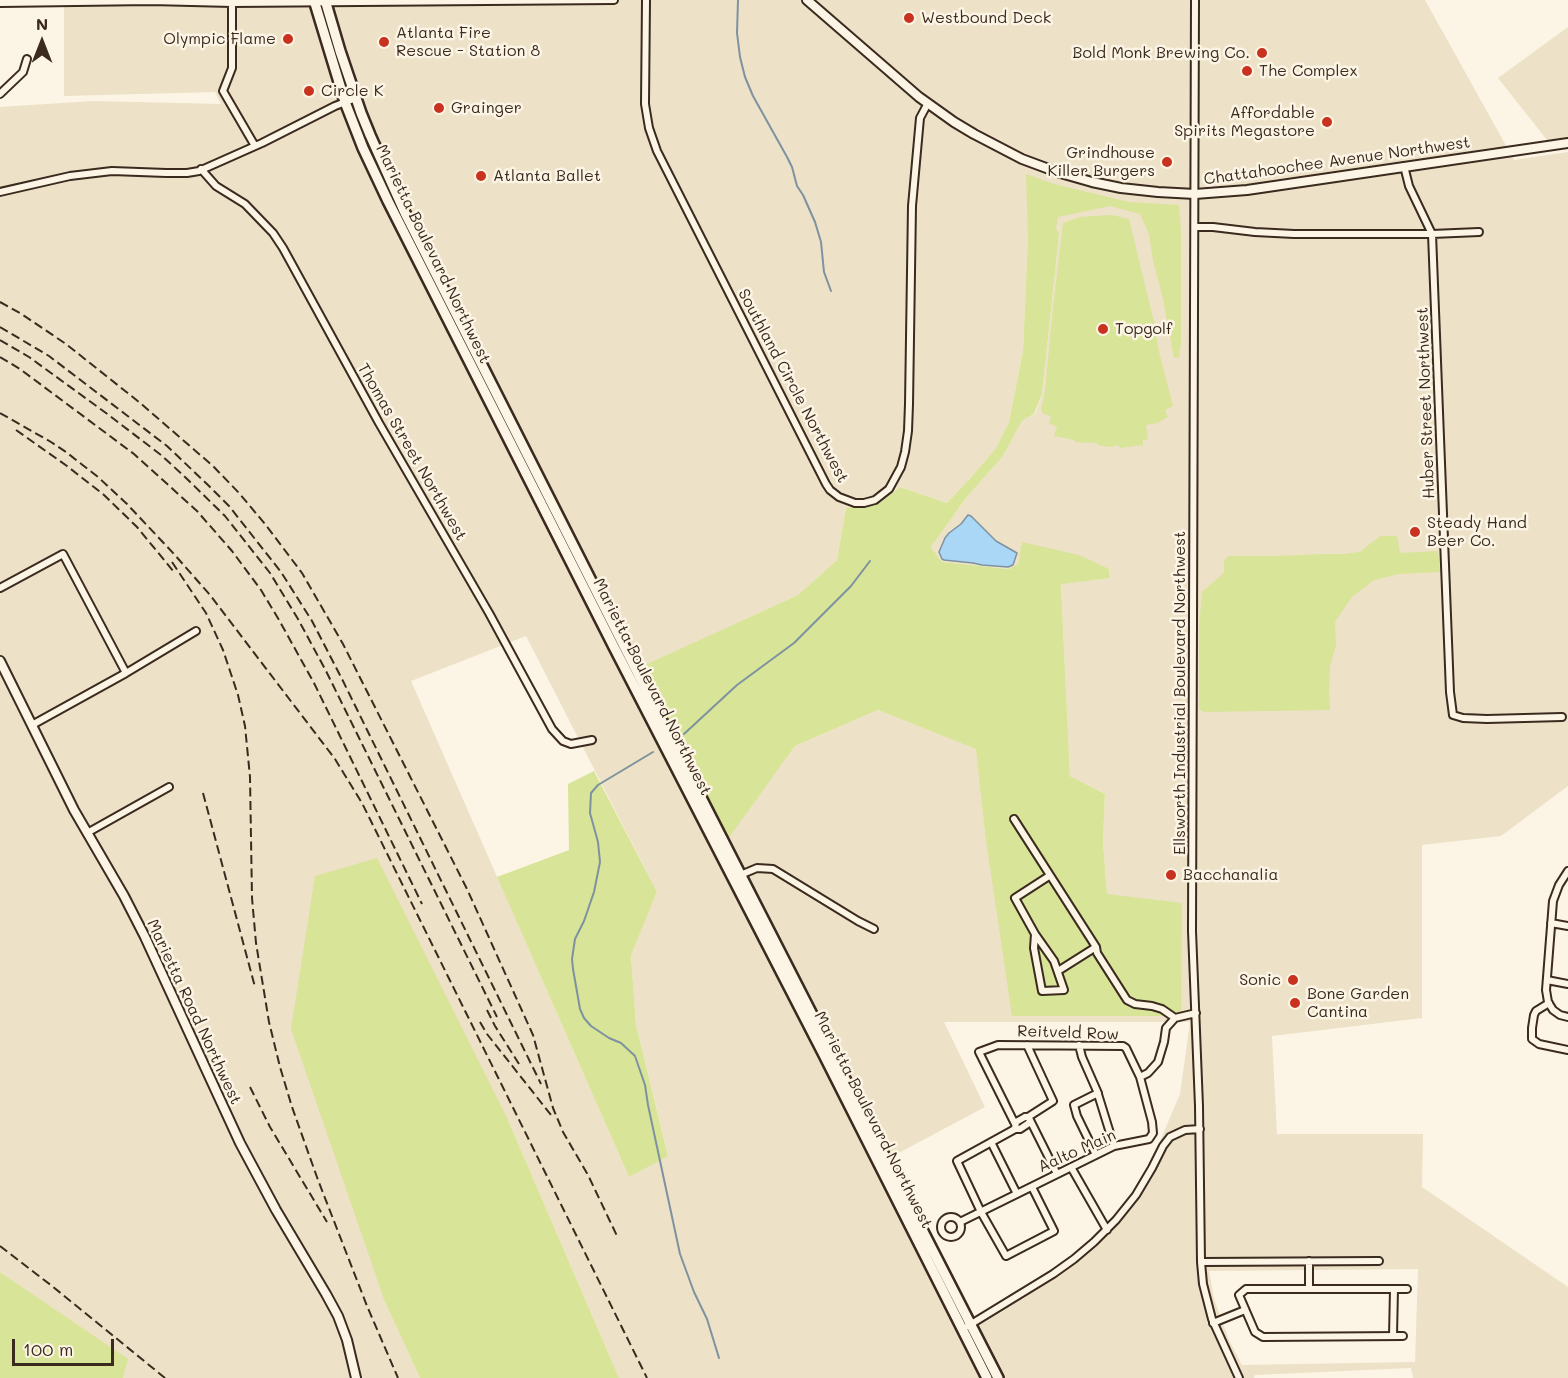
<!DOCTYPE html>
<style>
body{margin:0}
#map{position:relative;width:1568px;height:1378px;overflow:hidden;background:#fcf5e5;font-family:Mali,sans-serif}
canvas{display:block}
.north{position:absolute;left:12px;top:12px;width:60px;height:60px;-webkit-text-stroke:4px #fcf5e5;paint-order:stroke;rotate:0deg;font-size:16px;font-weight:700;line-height:24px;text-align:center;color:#3b2a1e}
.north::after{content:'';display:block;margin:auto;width:21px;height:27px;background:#3b2a1e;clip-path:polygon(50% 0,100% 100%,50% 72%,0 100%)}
.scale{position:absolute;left:12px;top:1339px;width:102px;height:27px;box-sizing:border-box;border:3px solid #3b2a1e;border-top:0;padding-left:8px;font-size:18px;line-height:21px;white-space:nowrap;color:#3b2a1e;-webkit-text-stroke:4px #fcf5e5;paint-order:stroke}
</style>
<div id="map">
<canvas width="1568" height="1378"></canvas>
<div class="north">N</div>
<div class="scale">100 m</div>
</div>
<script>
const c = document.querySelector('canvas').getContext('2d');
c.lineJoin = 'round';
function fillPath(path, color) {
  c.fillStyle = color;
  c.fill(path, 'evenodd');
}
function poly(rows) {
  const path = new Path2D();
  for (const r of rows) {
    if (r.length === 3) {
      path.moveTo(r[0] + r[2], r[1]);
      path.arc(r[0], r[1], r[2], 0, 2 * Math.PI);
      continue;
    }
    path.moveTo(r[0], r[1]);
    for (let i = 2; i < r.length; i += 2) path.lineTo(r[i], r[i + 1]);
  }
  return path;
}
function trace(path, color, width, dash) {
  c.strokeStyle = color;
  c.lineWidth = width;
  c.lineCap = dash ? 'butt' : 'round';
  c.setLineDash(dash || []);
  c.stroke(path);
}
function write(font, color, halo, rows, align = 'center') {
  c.font = font + ' Mali,sans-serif';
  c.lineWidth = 5;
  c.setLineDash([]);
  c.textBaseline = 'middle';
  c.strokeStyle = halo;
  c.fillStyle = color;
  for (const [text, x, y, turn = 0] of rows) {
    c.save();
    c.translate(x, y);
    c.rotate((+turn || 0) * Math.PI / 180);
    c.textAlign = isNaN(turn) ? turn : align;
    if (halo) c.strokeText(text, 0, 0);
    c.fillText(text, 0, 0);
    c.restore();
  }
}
const built = poly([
 [64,0,1425,0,1514,160,1568,152,1568,786,1501,836,1422,845,1422,1018,1272,1036,1277,1134,1423,1134,1422,1187,1568,1287,1568,1378,1413,1378,1411,1368,1255,1375,1254,1378,619,1378,508,1120,385,1302,420,1378,123,1378,127,1359,0,1272,0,107,94,101,221,104,215,92,64,96],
 [1059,235,1042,394,1035,414,1022,421,1003,456,966,498,931,547,942,562,1010,569,1018,564,1022,543,1109,569,1110,578,1061,583,1070,776,1105,794,1103,842,1107,894,985,833,977,749,878,710,795,746,728,838,666,715,635,670,798,595,837,560,846,508,880,503,900,487,947,503,973,475,996,448,1009,422,1023,351,1028,237],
 [526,636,657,892,631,954,636,1025,668,1155,629,1177,411,681],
 [944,1022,1190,1022,1180,1094,1143,1181,1107,1230,1085,1248,960,1327,878,1164,985,1107],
 [1418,1269,1415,1362,1242,1365,1229,1340,1214,1299,1209,1271],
 [1568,27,1568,142,1551,145,1498,78]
]);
const green = poly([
 [1026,174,1054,184,1129,202,1179,205,1181,231,1181,343,1179,357,1174,358,1163,299,1153,260,1149,234,1140,214,1110,206,1058,217,1056,228,1059,235,1042,394,1034,414,1022,421,1003,456,966,498,931,547,942,562,1009,569,1018,564,1022,542,1079,555,1109,569,1110,578,1061,584,1070,776,1105,794,1103,842,1107,894,1182,903,1181,1016,1012,1016,985,833,976,749,878,710,795,746,728,839,666,715,634,670,798,595,837,560,846,508,880,503,900,487,947,503,973,475,996,448,1009,422,1023,351,1028,236],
 [1112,215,1129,219,1153,318,1159,352,1173,406,1165,410,1168,417,1157,423,1146,425,1148,439,1143,440,1143,445,1120,448,1118,445,1110,447,1098,445,1097,443,1075,442,1075,440,1054,436,1057,427,1049,423,1051,416,1044,414,1041,410,1045,391,1053,307,1063,223,1080,217],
 [1380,536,1397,536,1400,553,1438,551,1440,572,1399,574,1374,580,1352,597,1335,622,1336,645,1330,666,1329,692,1330,710,1204,712,1199,709,1199,627,1202,592,1224,573,1224,561,1228,556,1274,556,1325,554,1344,554,1360,552],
 [594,771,657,892,631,955,636,1025,668,1156,629,1177,497,877,569,850,568,784],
 [377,858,508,1120,619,1378,420,1378,385,1302,291,1029,315,876],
 [0,1272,128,1359,123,1378,0,1378]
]);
const water = poly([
 [968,515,971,516,996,541,1017,553,1013,565,1008,567,982,565,973,563,944,560,942,559,939,552,945,538,949,533,961,524,968,515]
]);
const stream = poly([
 [738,0,737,33,740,57,745,77,753,96,787,157,792,167,797,186,803,195,815,222,821,242,824,272,831,291],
 [684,734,737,685,794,643,851,586,870,561],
 [653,752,598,785,591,793,590,813,598,842,600,862,594,892,584,921,575,939,572,959,573,969,580,1009,584,1018,591,1026,609,1038,621,1043,635,1056,645,1085,648,1105,680,1254,694,1292,707,1319,719,1358]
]);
const minor = poly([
 [646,0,645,104,649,128,657,151,826,484,830,490,839,497,855,503,864,503,875,500,889,489,901,467,905,452,908,431,909,404,912,206,920,118,928,103],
 [1195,0,1192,931,1199,1106,1201,1262,1203,1284,1212,1319,1239,1378],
 [0,3,151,1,232,3,614,0],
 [232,3,232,68,223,91,255,146],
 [0,94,23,72,27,59],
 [1404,166,1409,186,1432,234,1450,692,1453,715,1463,718,1487,719,1562,717],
 [201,169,216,186,245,204,273,233,283,248,379,423,489,613,552,729,563,741,571,744,592,740],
 [0,192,70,176,112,171,166,173,187,173,199,171,262,143,335,106,356,98],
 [1195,227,1213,227,1255,232,1294,234,1432,234,1479,232],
 [0,588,63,554,126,673],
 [32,725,126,673,196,631],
 [1014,819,1096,947,1097,953,1127,1000,1135,1004,1152,1006,1162,1009,1175,1018],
 [87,833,169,787],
 [1568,871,1559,885,1553,901,1546,990,1548,1002,1553,1010,1560,1015,1568,1017],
 [738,876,757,868,773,869,858,921,874,929],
 [1551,923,1568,926],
 [1035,934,1034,948,1042,991,1064,990,1054,961,1035,934,1015,898,1049,876],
 [1058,971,1096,947],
 [1547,980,1568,984],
 [1549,1003,1536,1011,1534,1015,1532,1028,1532,1039,1539,1044,1568,1050],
 [1175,1018,1196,1013],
 [1027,1045,1053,1101,1028,1117],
 [1079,1045,1082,1057,1097,1091,1114,1146],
 [1025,1117,1028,1117,1030,1120,1029,1123,1020,1129,1015,1129,1016,1122,1025,1117],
 [1030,1120,1057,1174],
 [1015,1124,979,1052,998,1045,1123,1046,1126,1048,1140,1077],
 [1015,1129,957,1161,981,1212,1006,1256,1054,1231,1032,1187],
 [991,1142,1017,1194],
 [1096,1155,1077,1116,1074,1105,1098,1093],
 [1071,1167,1107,1230],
 [951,1227,10],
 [960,1222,1114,1146,1149,1139,1153,1133,1152,1122,1140,1077,1148,1073,1158,1062,1164,1042,1166,1028,1175,1018],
 [1201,1262,1379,1261],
 [1309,1289,1309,1261],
 [1213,1323,1245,1310],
 [968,1326,1053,1274,1074,1259,1094,1242,1116,1220,1136,1195,1152,1168,1163,1146,1170,1137,1185,1130,1200,1129],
 [1393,1336,1394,1289],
 [1403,1336,1263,1337,1255,1332,1239,1295,1246,1289,1407,1289]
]);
const tertiary = poly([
 [807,0,919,97,954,122,974,134,1022,159,1057,172,1092,182,1121,188,1158,192,1195,194,1247,190,1568,143],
 [0,661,74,810,124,896,145,937,240,1143,276,1210,326,1294,338,1316,347,1340,356,1378]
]);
const secondary = poly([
 [314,0,345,102,363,148,388,201,614,647,822,1051,987,1378],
 [325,0,340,51,361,113,370,135,405,213,670,737,998,1378]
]);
const rail = poly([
 [0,302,20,313,66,344,139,402,213,466,239,493,265,524,302,573,343,644,467,889,533,1035,553,1108,563,1132,588,1175,618,1238],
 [0,327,49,356,167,446,208,485,229,506,281,572,312,621,343,681,541,1084],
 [0,340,29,357,106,413,161,455,184,476,225,516,270,573,298,619,326,671,497,1017],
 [0,357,20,369,134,454,197,511,232,551,261,590,279,620,314,683,422,904],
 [0,413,51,442,66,452,98,477,127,504,174,554,210,595,335,759,362,803,647,1378],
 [16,430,67,466,104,495,137,527,174,572],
 [172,562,206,613,223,650,238,695,245,726,250,777,252,898,256,943,269,1022,280,1067,292,1107,318,1180,367,1306,398,1378],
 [203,793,255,987],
 [487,1010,495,1026,519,1064],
 [480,1022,487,1034,551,1115],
 [250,1087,270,1127,327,1222],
 [0,1246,52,1286,165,1378]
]);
const markers = [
 [909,18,6,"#c8321e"],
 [288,39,6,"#c8321e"],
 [384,42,6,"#c8321e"],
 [1262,53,6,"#c8321e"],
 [1247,71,6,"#c8321e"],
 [309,91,6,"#c8321e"],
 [439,108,6,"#c8321e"],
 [1327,122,6,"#c8321e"],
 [1167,162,6,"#c8321e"],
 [481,176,6,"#c8321e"],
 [1103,329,6,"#c8321e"],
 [1415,532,6,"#c8321e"],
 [1171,875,6,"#c8321e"],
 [1293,980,6,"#c8321e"],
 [1295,1003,6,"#c8321e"]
];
const poiNames = [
 ["Westbound Deck",921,18],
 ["Atlanta Fire",396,33],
 ["Rescue - Station 8",396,51],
 ["Olympic Flame",276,39,"right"],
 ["Bold Monk Brewing Co.",1250,53,"right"],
 ["The Complex",1259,71],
 ["Circle K",321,91],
 ["Grainger",451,108],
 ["Affordable",1315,113,"right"],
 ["Spirits Megastore",1315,131,"right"],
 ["Grindhouse",1155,153,"right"],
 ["Killer Burgers",1155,171,"right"],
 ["Atlanta Ballet",493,176],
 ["Topgolf",1115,329],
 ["Steady Hand",1427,523],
 ["Beer Co.",1427,541],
 ["Bacchanalia",1183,875],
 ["Sonic",1281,980,"right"],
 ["Bone Garden",1307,994],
 ["Cantina",1307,1012]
];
const streetNames = [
 ["Chattahoochee Avenue Northwest",1337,161,-8],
 ["Marietta Boulevard Northwest",433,254,64],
 ["Southland Circle Northwest",793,386,62],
 ["Huber Street Northwest",1426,403,-92],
 ["Thomas Street Northwest",412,452,60],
 ["Marietta Boulevard Northwest",652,687,63],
 ["Ellsworth Industrial Boulevard Northwest",1180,693,-90],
 ["Marietta Road Northwest",194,1012,65],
 ["Reitveld Row",1068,1033,2],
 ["Marietta Boulevard Northwest",873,1120,63],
 ["Aalto Main",1077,1151,-24]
];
fillPath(built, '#ede1c7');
fillPath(green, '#d8e497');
fillPath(water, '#aad7f6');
trace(water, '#7e92a0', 1.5);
trace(stream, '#7e92a0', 2);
trace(minor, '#3b2a1e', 10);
trace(tertiary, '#3b2a1e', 12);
trace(secondary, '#3b2a1e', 14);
trace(minor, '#fcf5e5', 6);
trace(tertiary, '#fcf5e5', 8);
trace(secondary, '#fcf5e5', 9);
trace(rail, '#3b2a1e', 2, [9, 4.5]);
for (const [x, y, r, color] of markers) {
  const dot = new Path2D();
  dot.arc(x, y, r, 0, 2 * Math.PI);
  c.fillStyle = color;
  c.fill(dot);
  trace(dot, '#fcf5e5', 2);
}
write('16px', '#3b2a1e', '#fcf5e5', poiNames, 'left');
write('16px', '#3b2a1e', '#fcf5e5', streetNames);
</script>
